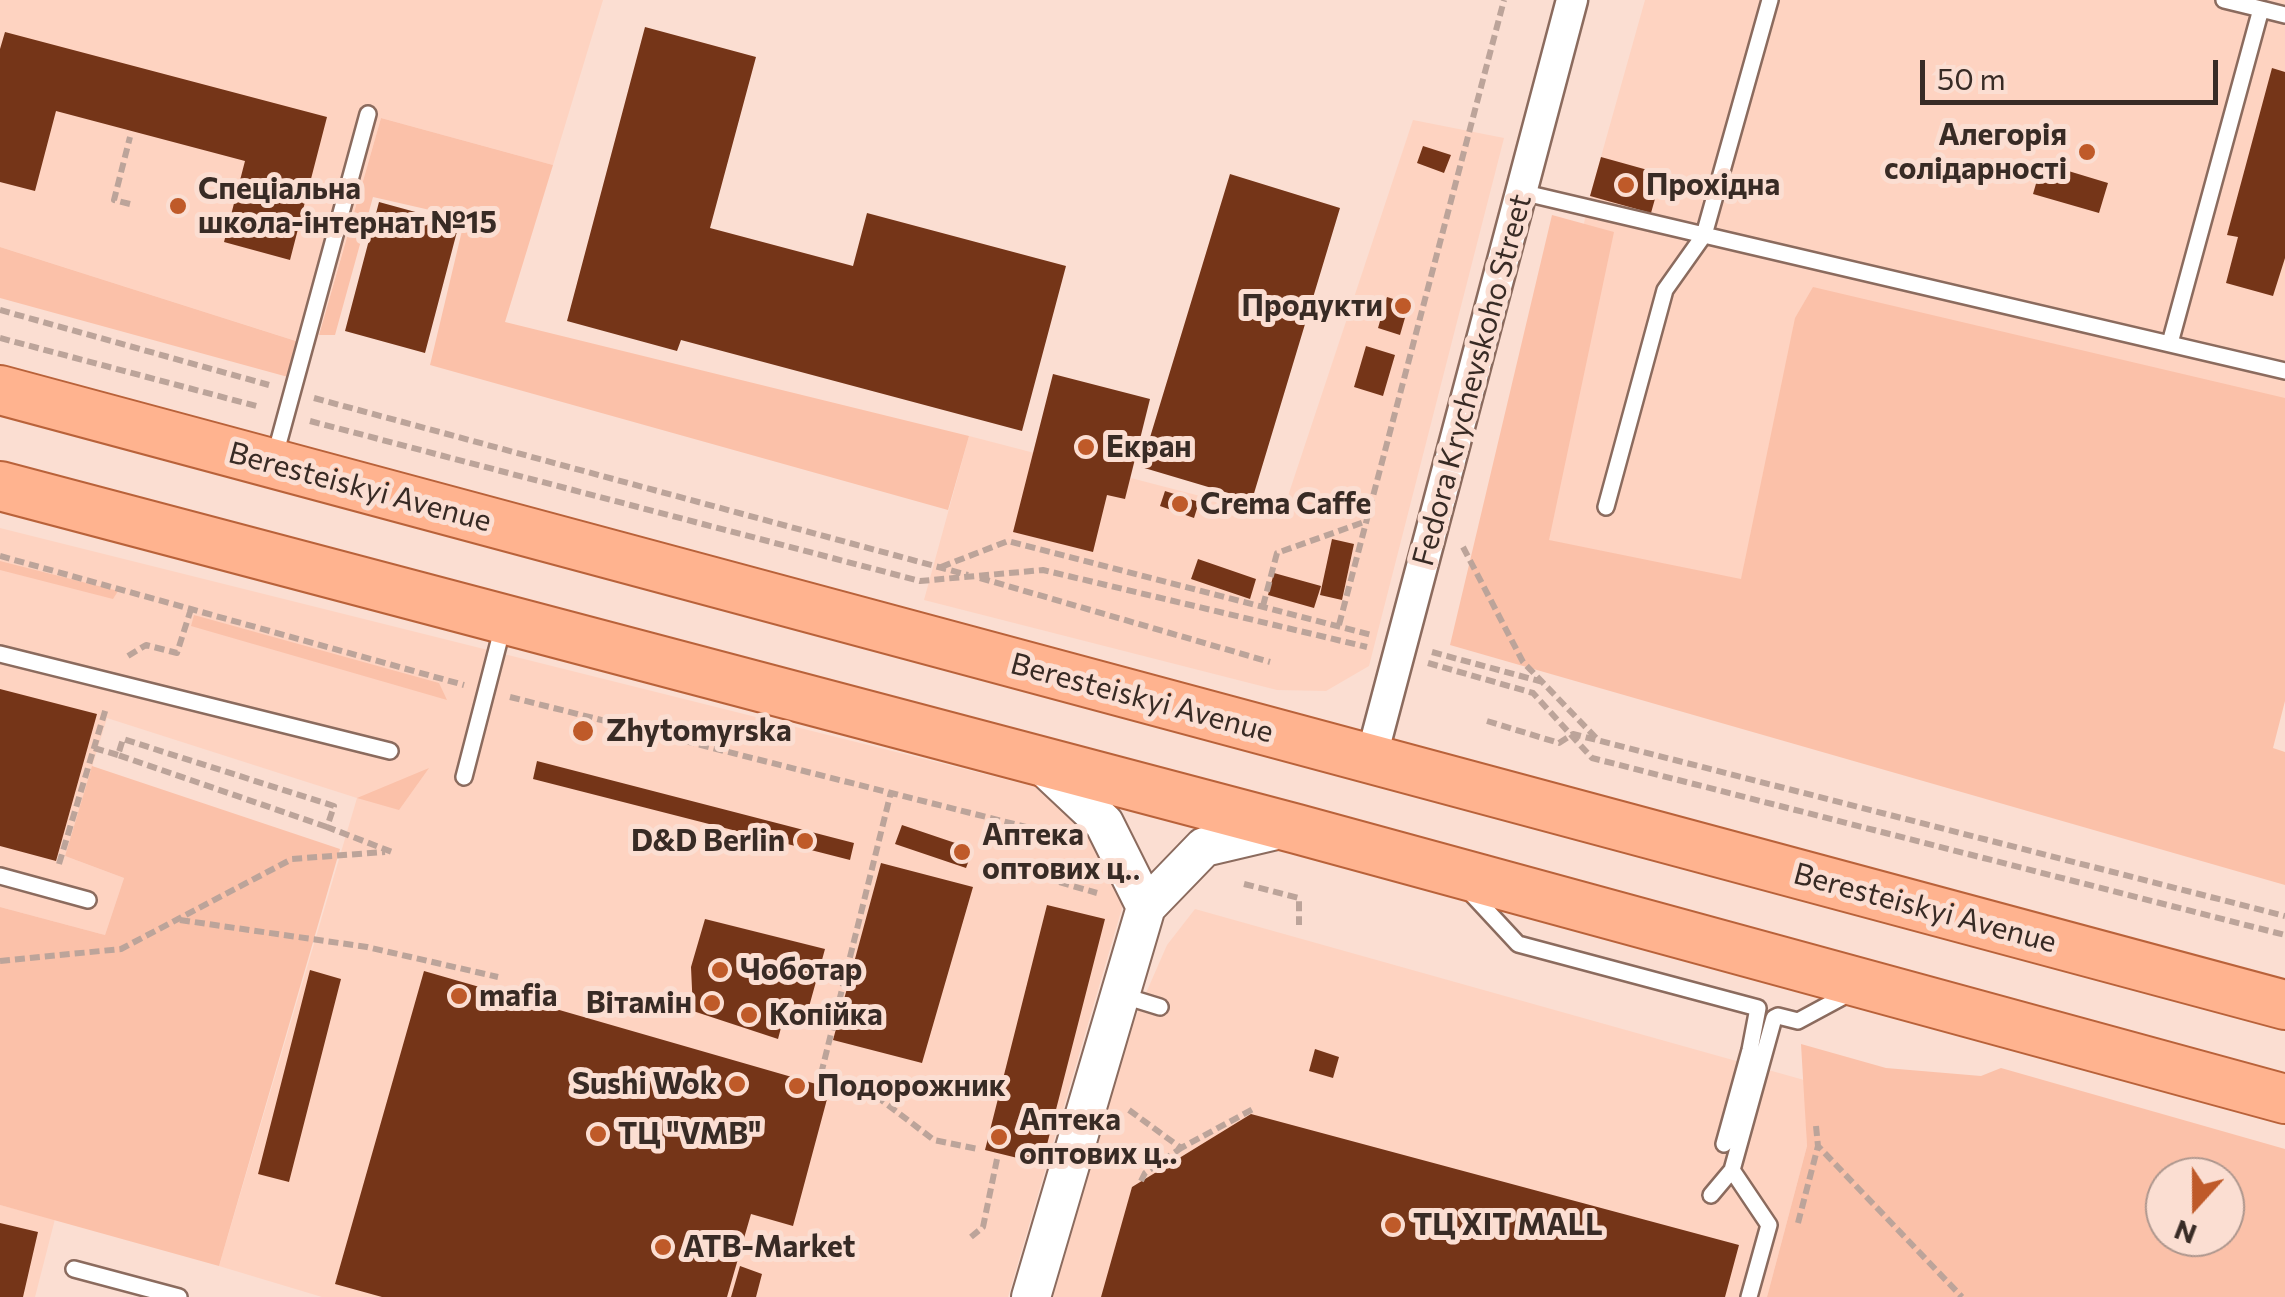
<!DOCTYPE html>
<meta charset="utf-8">
<style>
body{margin:0}
#map{position:relative;width:2285px;height:1297px;overflow:hidden;background:#fbded2;font-family:Commissioner,sans-serif}
canvas{display:block}
.north{position:absolute;left:2145px;top:1157px;width:100px;height:100px;box-sizing:border-box;background:#fbded2;border:2px solid #ad968d;border-radius:50%;rotate:201deg;font-size:28px;font-weight:700;line-height:40px;text-align:center;color:#382b25}
.north::after{content:'';display:block;margin:auto;width:35px;height:45px;background:#bf5a29;clip-path:polygon(50% 0,100% 100%,50% 72%,0 100%)}
.scale{position:absolute;left:1920px;top:60px;width:298px;height:45px;box-sizing:border-box;border:5px solid #382b25;border-top:0;padding-left:12px;font-size:30px;line-height:35px;white-space:nowrap;color:#382b25;-webkit-text-stroke:8px #fbded2;paint-order:stroke}
</style>
<div id="map">
<canvas width="2285" height="1297"></canvas>
<div class="north">N</div>
<div class="scale">50 m</div>
</div>
<script>
const c = document.querySelector('canvas').getContext('2d');
c.lineJoin = 'round';
function fillPath(path, color) {
  c.fillStyle = color;
  c.fill(path, 'evenodd');
}
function poly(rows) {
  const path = new Path2D();
  for (const r of rows) {
    path.moveTo(r[0], r[1]);
    for (let i = 2; i < r.length; i += 2) path.lineTo(r[i], r[i + 1]);
  }
  return path;
}
function trace(path, color, width, dash) {
  c.strokeStyle = color;
  c.lineWidth = width;
  c.lineCap = dash ? 'butt' : 'round';
  c.setLineDash(dash || []);
  c.stroke(path);
}
function write(font, color, halo, rows, align = 'center') {
  c.font = font + ' Commissioner,sans-serif';
  c.lineWidth = 10;
  c.setLineDash([]);
  c.textBaseline = 'middle';
  c.strokeStyle = halo;
  c.fillStyle = color;
  for (const [text, x, y, turn = 0] of rows) {
    c.save();
    c.translate(x, y);
    c.rotate((+turn || 0) * Math.PI / 180);
    c.textAlign = isNaN(turn) ? turn : align;
    if (halo) c.strokeText(text, 0, 0);
    c.fillText(text, 0, 0);
    c.restore();
  }
}
const built = poly([
 [0,0,603,0,553,165,381,118,315,347,0,247],
 [1645,0,2285,0,2285,701,1511,557,1590,196],
 [1413,120,1504,138,1369,666,1326,691,1277,690,924,600,969,436,1281,517],
 [0,528,1036,787,1089,835,1127,891,1008,1297,322,1297,219,1266,357,798,107,718,65,856,124,878,105,935,0,907],
 [1195,909,1804,1080,1807,1146,1767,1297,1053,1297,1129,1032,1167,945],
 [0,1205,55,1219,35,1297,0,1297]
]);
const green = poly([
 [381,118,553,165,505,322,969,436,948,510,430,365,465,218,373,197,335,335,319,335],
 [1552,215,1614,232,1549,540,1741,579,1795,318,1813,287,2285,398,2285,701,2273,748,2285,752,2285,885,1450,645],
 [0,247,299,342,288,377,0,298],
 [0,561,118,591,113,599,0,570],
 [194,615,439,683,447,700,191,626],
 [92,766,340,849,219,1266,0,1205,0,907,105,935,124,878,65,856],
 [429,768,399,810,357,798],
 [1801,1044,1886,1068,1981,1076,2001,1068,2285,1149,2285,1297,1767,1297,1807,1146],
 [2165,1177,2225,1177,2225,1237,2165,1237]
]);
const building = poly([
 [645,27,756,57,710,228,853,266,867,213,1066,266,1022,431,681,340,677,351,567,321],
 [5,32,327,117,290,260,224,242,245,161,56,111,35,191,0,182,0,49],
 [2272,68,2285,72,2285,258,2273,296,2226,283,2238,237,2227,235],
 [1423,146,1451,155,1444,173,1417,163],
 [1601,157,1662,174,1651,213,1590,196],
 [2042,163,2108,183,2099,213,2033,194],
 [1230,174,1340,208,1252,500,1141,467],
 [379,202,459,224,425,353,345,331],
 [1387,297,1409,304,1400,335,1378,328],
 [1366,346,1395,355,1383,396,1354,387],
 [1053,374,1150,399,1125,499,1107,495,1093,552,1013,532],
 [1165,491,1199,502,1194,518,1160,506],
 [1332,539,1354,544,1342,600,1320,595],
 [1198,559,1256,579,1250,599,1191,579],
 [1274,573,1321,586,1314,608,1268,595],
 [0,689,97,714,56,861,0,846],
 [537,761,854,843,850,860,533,779],
 [902,825,973,849,966,868,895,844],
 [881,863,973,887,922,1063,833,1040],
 [1047,905,1105,919,1042,1164,985,1150],
 [705,919,825,949,807,1014,786,1009,778,1039,693,1011,691,967],
 [310,970,341,979,289,1182,258,1174],
 [424,971,830,1088,793,1226,751,1214,727,1297,382,1297,335,1284],
 [1315,1049,1339,1057,1333,1078,1309,1071],
 [1251,1114,1739,1245,1725,1297,1101,1297,1132,1187],
 [0,1223,38,1232,23,1297,0,1297],
 [740,1266,762,1274,756,1297,731,1297]
]);
const path = poly([
 [130,204,114,200,130,137],
 [0,310,269,385],
 [0,338,260,407],
 [314,398,968,575],
 [310,421,920,581,1043,570,1367,647],
 [1463,547,1523,662,1598,740],
 [0,556,464,685],
 [941,567,1008,541,1372,635],
 [980,578,1270,662],
 [1263,606,1277,553,1364,522],
 [1339,625,1504,0],
 [1432,652,1543,682],
 [128,656,146,645,177,653,191,609],
 [1428,663,1533,693,1592,758,2285,935],
 [510,697,1042,831],
 [1487,721,1559,743,1573,734,2285,916],
 [94,748,118,755],
 [327,827,118,755,123,739,334,806,327,827,392,852],
 [59,864,106,708],
 [1045,878,1097,893],
 [1244,884,1299,898,1299,925],
 [180,920,367,947,498,977],
 [0,961,121,949,292,859,385,852],
 [821,1074,891,792],
 [876,1096,934,1140,978,1149],
 [1129,1110,1181,1148,1255,1108],
 [1816,1126,1818,1146,1962,1297],
 [1141,1181,1145,1173,1181,1148,1184,1154],
 [1798,1223,1818,1146],
 [971,1237,983,1227,997,1159]
]);
const service = poly([
 [1770,0,1704,235,2285,371],
 [2261,9,2285,15],
 [1521,192,1704,235,1665,290,1606,507],
 [2170,343,2261,9,2224,0],
 [274,459,368,114],
 [0,654,390,751],
 [464,777,503,626],
 [0,876,88,900],
 [1466,888,1518,944,1758,1008,1750,1050,1724,1144],
 [1121,995,1160,1007],
 [1732,1170,1769,1225,1749,1297],
 [1711,1195,1732,1170,1774,1018,1778,1016,1798,1021,1850,993],
 [74,1269,179,1297]
]);
const minor = poly([
 [1371,759,1572,0]
]);
const tertiary = poly([
 [1037,760,1104,823,1146,907],
 [1031,1297,1146,907,1204,847,1289,827]
]);
const primary = poly([
 [0,390,2285,1005],
 [0,486,1297,829,2285,1099]
]);
const markers = [
 [2087,152,10,"#bf5a29"],
 [1626,185,10,"#bf5a29"],
 [178,206,10,"#bf5a29"],
 [1403,306,10,"#bf5a29"],
 [1086,447,10,"#bf5a29"],
 [1180,504,10,"#bf5a29"],
 [583,731,12,"#bf5a29"],
 [805,841,10,"#bf5a29"],
 [962,852,10,"#bf5a29"],
 [720,970,10,"#bf5a29"],
 [459,996,10,"#bf5a29"],
 [712,1003,10,"#bf5a29"],
 [749,1015,10,"#bf5a29"],
 [737,1084,10,"#bf5a29"],
 [797,1086,10,"#bf5a29"],
 [598,1134,10,"#bf5a29"],
 [999,1137,10,"#bf5a29"],
 [1393,1225,10,"#bf5a29"],
 [663,1247,10,"#bf5a29"]
];
const poiNames = [
 ["Алегорія",2067,135,"right"],
 ["солідарності",2067,169,"right"],
 ["Прохідна",1646,185],
 ["Спеціальна",198,189],
 ["школа-інтернат №15",198,223],
 ["Продукти",1383,306,"right"],
 ["Екран",1106,447],
 ["Crema Caffe",1200,504],
 ["Zhytomyrska",606,731],
 ["Аптека",982,835],
 ["оптових ц‥",982,869],
 ["D&D Berlin",785,841,"right"],
 ["Чоботар",740,970],
 ["mafia",479,996],
 ["Вітамін",692,1003,"right"],
 ["Копійка",769,1015],
 ["Sushi Wok",717,1084,"right"],
 ["Подорожник",817,1086],
 ["Аптека",1019,1120],
 ["оптових ц..",1019,1154],
 ["ТЦ \"VMB\"",618,1134],
 ["ТЦ ХІТ MALL",1413,1225],
 ["ATB-Market",683,1247]
];
const streetNames = [
 ["Fedora Krychevskoho Street",1472,380,-75],
 ["Beresteiskyi Avenue",360,487,15],
 ["Beresteiskyi Avenue",1142,698,15],
 ["Beresteiskyi Avenue",1925,908,15]
];
fillPath(built, '#fed3c1');
fillPath(green, '#fbc1a9');
fillPath(building, '#753518');
trace(service, '#8b6b5e', 20);
trace(minor, '#8b6b5e', 35);
trace(tertiary, '#8b6b5e', 42);
trace(primary, '#b9623a', 52);
trace(path, '#bca49a', 6, [10, 5]);
trace(service, '#fff', 15);
trace(minor, '#fff', 30);
trace(tertiary, '#fff', 38);
trace(primary, '#ffb38f', 48);
for (const [x, y, r, color] of markers) {
  const dot = new Path2D();
  dot.arc(x, y, r, 0, 2 * Math.PI);
  c.fillStyle = color;
  c.fill(dot);
  trace(dot, '#fbded2', 4);
}
write('bold 30px', '#382b25', '#fbded2', poiNames, 'left');
write('30px', '#382b25', '#fbded2', streetNames);
</script>
